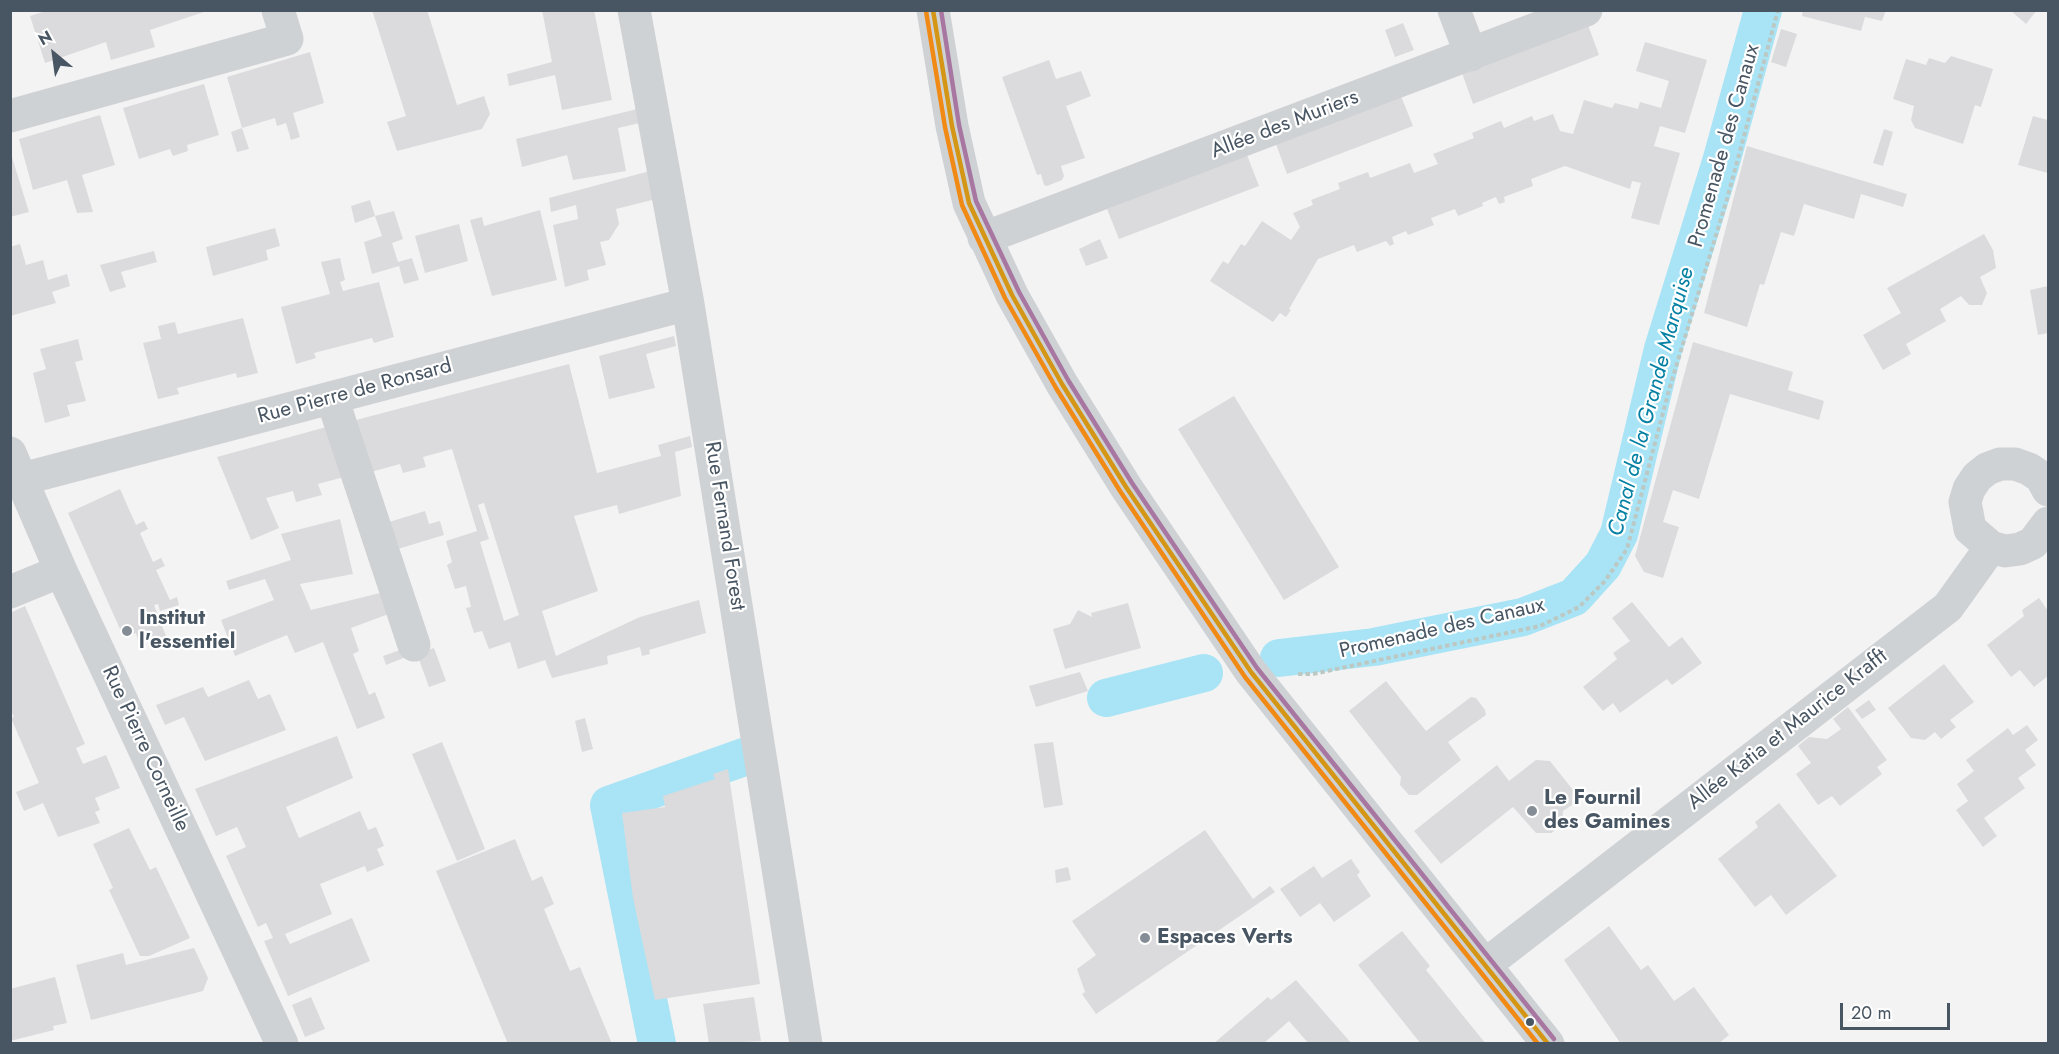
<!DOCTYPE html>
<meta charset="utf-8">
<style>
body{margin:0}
#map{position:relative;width:2059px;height:1054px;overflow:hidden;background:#f4f3f3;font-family:Jost,sans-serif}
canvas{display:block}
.frame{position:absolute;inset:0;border:12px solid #485562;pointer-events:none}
.north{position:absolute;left:24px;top:24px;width:60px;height:60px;-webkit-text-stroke:4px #fff;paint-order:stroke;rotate:331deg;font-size:16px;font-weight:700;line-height:24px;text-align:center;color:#485562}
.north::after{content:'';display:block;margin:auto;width:21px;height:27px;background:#485562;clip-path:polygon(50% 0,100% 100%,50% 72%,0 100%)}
.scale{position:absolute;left:1840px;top:1003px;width:110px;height:27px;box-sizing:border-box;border:3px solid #485562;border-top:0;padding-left:8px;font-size:18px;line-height:21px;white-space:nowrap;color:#485562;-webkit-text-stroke:4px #fff;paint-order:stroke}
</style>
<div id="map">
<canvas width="2059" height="1054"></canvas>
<div class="frame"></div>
<div class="north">N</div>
<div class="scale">20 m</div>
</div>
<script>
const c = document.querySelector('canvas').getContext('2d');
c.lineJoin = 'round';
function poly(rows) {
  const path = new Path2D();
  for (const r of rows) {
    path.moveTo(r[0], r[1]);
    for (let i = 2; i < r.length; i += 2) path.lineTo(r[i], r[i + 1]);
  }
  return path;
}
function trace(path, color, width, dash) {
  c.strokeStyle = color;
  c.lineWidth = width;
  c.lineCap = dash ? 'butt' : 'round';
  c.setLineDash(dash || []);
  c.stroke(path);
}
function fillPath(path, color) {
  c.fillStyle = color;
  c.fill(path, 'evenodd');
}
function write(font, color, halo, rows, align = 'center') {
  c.font = font + ' Jost,sans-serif';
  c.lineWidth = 4.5;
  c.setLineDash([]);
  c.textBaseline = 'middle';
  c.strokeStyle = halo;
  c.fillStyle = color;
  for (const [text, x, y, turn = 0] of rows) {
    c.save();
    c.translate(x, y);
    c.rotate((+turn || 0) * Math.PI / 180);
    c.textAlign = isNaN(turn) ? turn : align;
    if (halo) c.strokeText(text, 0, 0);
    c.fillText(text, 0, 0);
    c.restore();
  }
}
const canal = poly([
 [1279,658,1374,647,1523,617,1574,597,1603,565,1619,534,1663,349,1721,162,1763,10],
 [1106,698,1204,673],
 [657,1044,609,805,744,757]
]);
const building = poly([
 [49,10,207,10,207,11,150,30,155,47,111,60,106,42,45,63,30,16],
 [372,10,427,10,457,105,484,96,490,114,482,129,397,151,387,122,406,116],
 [542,10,594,10,612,100,562,110,555,75,509,86,507,74,552,62],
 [1803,10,1886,10,1882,21,1865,17,1861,31,1802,16],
 [2010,10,2037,10,2026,24],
 [1403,23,1414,50,1395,57,1385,30],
 [1588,25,1599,55,1473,104,1462,73],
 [1781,29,1797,34,1786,67,1771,62],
 [1645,42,1707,60,1685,133,1660,126,1654,146,1680,153,1659,225,1631,218,1641,183,1632,181,1630,189,1565,166,1531,179,1533,186,1504,197,1505,202,1499,204,1496,197,1482,203,1483,206,1458,216,1455,209,1431,218,1434,225,1408,235,1406,231,1392,237,1394,244,1390,246,1386,241,1357,252,1354,245,1318,259,1289,309,1291,310,1286,317,1280,313,1273,322,1210,281,1223,261,1228,264,1241,244,1245,246,1262,221,1291,240,1300,227,1293,213,1313,205,1311,200,1340,189,1338,183,1368,172,1370,178,1410,163,1414,173,1438,164,1433,154,1474,138,1472,133,1501,121,1504,128,1532,116,1534,121,1553,114,1560,131,1573,134,1584,100,1612,108,1615,103,1638,109,1640,102,1661,108,1669,81,1636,71],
 [310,52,324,103,293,113,300,137,291,140,286,123,277,126,275,118,242,128,249,149,237,152,231,132,242,128,227,77],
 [1951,56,1993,69,1981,107,1975,105,1963,144,1915,128,1911,120,1914,106,1893,99,1906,59,1926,65,1929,58,1945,63],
 [1049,60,1056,79,1081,71,1091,96,1066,106,1085,158,1061,166,1064,176,1062,180,1047,186,1044,185,1041,174,1037,175,1002,77],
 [204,84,219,135,187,145,188,151,173,156,170,149,139,159,123,108],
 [1401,96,1413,126,1287,174,1276,144],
 [637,109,640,123,618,128,626,171,573,180,567,155,522,167,516,139],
 [100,115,115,165,82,175,93,212,77,213,67,180,33,190,19,139],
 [2033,116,2048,120,2048,173,2018,165],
 [1884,129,1893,132,1883,166,1873,163],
 [1747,146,1907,194,1903,207,1861,194,1854,219,1804,204,1794,236,1781,232,1764,285,1760,284,1747,327,1704,313],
 [1247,155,1259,186,1119,239,1107,209],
 [12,157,29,212,10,217,10,158],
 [650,171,656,199,616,209,619,224,609,240,600,242,606,265,587,270,589,280,565,287,553,225,578,219,576,205,551,212,549,198],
 [370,200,375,216,355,223,351,206],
 [540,210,557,280,492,296,470,220,482,217,484,226],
 [394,211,403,239,392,243,398,262,412,258,419,280,404,284,399,266,372,274,364,242,382,236,375,216],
 [459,224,468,261,425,273,415,236],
 [275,228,280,246,266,250,268,260,213,276,206,247],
 [1984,234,1993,250,1996,268,1980,277,1987,293,1982,305,1969,305,1961,296,1940,309,1946,321,1906,344,1911,354,1883,370,1863,335,1901,313,1887,288],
 [1100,239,1108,258,1086,266,1079,249],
 [20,244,26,265,43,260,48,280,67,274,70,286,52,292,56,303,10,316,10,247],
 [154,251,157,262,121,272,126,287,110,292,100,265],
 [340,258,345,280,340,282,343,291,379,282,394,337,374,343,372,338,314,353,316,358,296,364,281,307,330,294,321,262],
 [2048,286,2048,333,2038,335,2030,290],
 [243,318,258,373,237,378,236,373,177,388,179,394,158,399,143,343,161,339,158,326,175,322,178,334],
 [674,336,676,346,646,354,655,388,609,399,599,356],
 [78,339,83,360,75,362,86,401,67,405,70,416,45,423,33,373,46,369,40,349],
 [1693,342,1793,372,1788,390,1824,401,1819,420,1730,394,1699,499,1673,490,1663,522,1679,527,1663,578,1644,572,1635,556],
 [569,364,597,473,661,456,658,445,690,436,692,447,675,452,681,496,619,514,617,505,574,516,598,591,542,611,556,656,640,617,699,600,706,633,649,650,650,654,642,656,640,647,607,656,608,664,552,678,545,660,518,669,510,642,489,649,482,631,474,633,466,608,471,607,466,586,455,589,447,565,452,562,446,541,477,531,452,449,423,457,426,467,403,473,400,464,371,472,356,420],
 [484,503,519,615,504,621,480,542,489,539,478,505],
 [1234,396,1339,567,1284,600,1178,429],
 [330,426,344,477,318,484,322,495,296,502,293,491,266,498,279,528,251,540,217,457],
 [120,489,136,525,144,521,148,529,140,533,153,562,161,558,165,566,156,570,170,600,177,597,179,605,160,611,158,604,154,605,166,636,139,644,136,633,124,638,68,513],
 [425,511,429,524,440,521,444,535,398,549,389,522],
 [340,519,353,574,300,584,311,610,384,592,391,613,351,628,359,651,353,654,369,695,375,692,385,718,357,729,323,642,295,653,287,635,235,656,221,620,274,600,265,579,229,590,226,581,291,560,281,534],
 [2039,598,2048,611,2048,676,2034,687,2020,670,2011,677,1987,645,2024,616,2022,610],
 [1632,602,1669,647,1682,637,1702,663,1672,685,1667,679,1620,713,1613,703,1603,711,1583,687,1617,659,1613,653,1630,641,1612,618],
 [1128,603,1141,648,1065,669,1053,629,1070,624,1078,610,1092,617,1091,613],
 [25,606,85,744,76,748,83,764,106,755,120,788,95,798,100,810,95,812,100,823,58,837,43,803,24,811,16,792,39,783,11,718,14,717,10,708,10,613],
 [434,648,446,681,429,687,417,654],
 [403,649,406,657,386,665,383,656],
 [1944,664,1974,702,1950,720,1956,727,1941,739,1935,732,1925,740,1911,738,1888,708],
 [1080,672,1088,691,1036,707,1029,686],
 [249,680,258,699,270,694,286,730,205,761,184,717,165,725,156,705,203,687,208,697],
 [1386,681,1426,731,1471,697,1476,698,1485,710,1486,715,1448,742,1461,760,1417,795,1409,795,1400,785,1401,777,1349,711],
 [1869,700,1876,710,1862,719,1855,710],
 [1848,707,1887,760,1877,767,1882,774,1840,806,1832,796,1818,805,1796,774,1811,763,1798,746,1809,737,1827,739,1841,729,1833,719],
 [585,718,593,749,582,752,575,721],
 [2027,725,2038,740,2025,750,2036,765,2018,778,2025,788,1984,818,1997,836,1983,847,1956,810,1968,801,1957,784,1974,771,1966,760,2008,728,2013,735],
 [337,736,353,778,286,807,299,838,360,811,368,830,376,827,384,846,377,849,384,865,367,872,365,866,320,884,332,914,285,934,290,944,352,918,370,961,288,996,264,941,273,938,266,923,258,927,226,856,246,847,237,827,216,836,195,789],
 [442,742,485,849,457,861,412,754],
 [1053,742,1063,805,1044,808,1034,744],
 [1536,760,1550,761,1573,790,1572,805,1563,811,1562,826,1551,833,1536,833,1513,807,1441,864,1414,831,1497,765,1509,781],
 [728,769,760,984,655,1000,633,898,622,813,665,807,663,796,715,779,713,774],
 [1779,803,1837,876,1786,915,1771,895,1755,907,1718,859,1758,827,1755,822],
 [129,828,150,870,156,867,190,938,149,956,140,956,109,890,113,888,93,844],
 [1205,830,1253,899,1270,886,1275,892,1096,1014,1082,994,1085,992,1077,969,1096,955,1072,921],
 [515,839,532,881,542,876,554,904,544,909,570,971,580,967,612,1044,508,1044,436,871],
 [1351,859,1360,872,1357,875,1371,896,1334,922,1320,903,1300,917,1280,889,1314,866,1322,878],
 [1068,867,1071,880,1056,883,1055,870],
 [1609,926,1641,970,1648,965,1674,1001,1694,987,1729,1035,1718,1044,1621,1044,1564,960],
 [1402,931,1430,966,1426,970,1486,1044,1421,1044,1358,965],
 [194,948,208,978,203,991,91,1020,76,965,123,953,126,965],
 [55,977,67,1023,53,1026,54,1030,10,1041,10,989],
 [1296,980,1352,1044,1309,1044,1289,1021,1263,1044,1213,1044,1268,997,1271,1000],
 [311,997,325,1029,305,1037,292,1005],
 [754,997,761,1041,709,1044,703,1004]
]);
const path = poly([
 [1298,674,1313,674,1540,626,1579,607,1605,581,1627,549,1669,390,1727,199,1778,10]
]);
const minor = poly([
 [634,10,688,304,806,1044],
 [933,10,952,126,969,203,1012,295,1062,384,1126,487,1251,672,1548,1044],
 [1454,10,1471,55],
 [10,116,287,39,278,10],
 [984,238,1586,10],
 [332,398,414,645],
 [10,453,61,571,282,1044],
 [22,479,688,304],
 [2048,490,2041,477,2029,469,2015,464,2000,464,1987,469,1977,477,1969,489,1965,502,1970,529,1991,547,2005,551,2020,549,2033,543,2048,523],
 [10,592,61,571],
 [1485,965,1948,607,1991,547]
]);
const bus1 = poly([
 [933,10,952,126,969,203,1012,295,1062,384,1126,487,1251,672,1548,1044]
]);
const bus2 = poly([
 [926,11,945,127,962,205,1005,298,1056,388,1120,491,1245,677,1538,1044]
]);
const bus3 = poly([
 [941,10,959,125,976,201,1019,292,1068,380,1132,483,1257,668,1554,1039]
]);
const markers = [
 [127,631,6,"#848c95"],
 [1532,811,6,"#848c95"],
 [1145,938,6,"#848c95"],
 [1530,1022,5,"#485562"]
];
const streetNames = [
 ["Allée des Muriers",1285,125,-21],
 ["Promenade des Canaux",1725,146,-74],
 ["Rue Pierre de Ronsard",355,392,-15],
 ["Rue Fernand Forest",724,526,81],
 ["Promenade des Canaux",1442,629,-13],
 ["Allée Katia et Maurice Krafft",1788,730,-38],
 ["Rue Pierre Corneille",145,749,65]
];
const poiNames = [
 ["Institut",139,619],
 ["l'essentiel",139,643],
 ["Le Fournil",1544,799],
 ["des Gamines",1544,823],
 ["Espaces Verts",1157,938]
];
const waterNames = [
 ["Canal de la Grande Marquise",1652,402,-75]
];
trace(canal, '#a8e4f5', 38);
fillPath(building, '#dbdbdd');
trace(path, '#bbc8c4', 4, [4.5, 3]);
trace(minor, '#cfd2d4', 33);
trace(bus1, '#d49614', 4.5);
trace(bus2, '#f18a14', 4.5);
trace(bus3, '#a877a1', 4.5);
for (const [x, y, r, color] of markers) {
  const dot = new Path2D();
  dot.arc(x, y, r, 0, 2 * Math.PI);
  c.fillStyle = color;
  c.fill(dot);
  trace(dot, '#fff', 2);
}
write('21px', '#485562', '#fff', streetNames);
write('bold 21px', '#485562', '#fff', poiNames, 'left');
write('italic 22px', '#0380a3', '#fff', waterNames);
</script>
